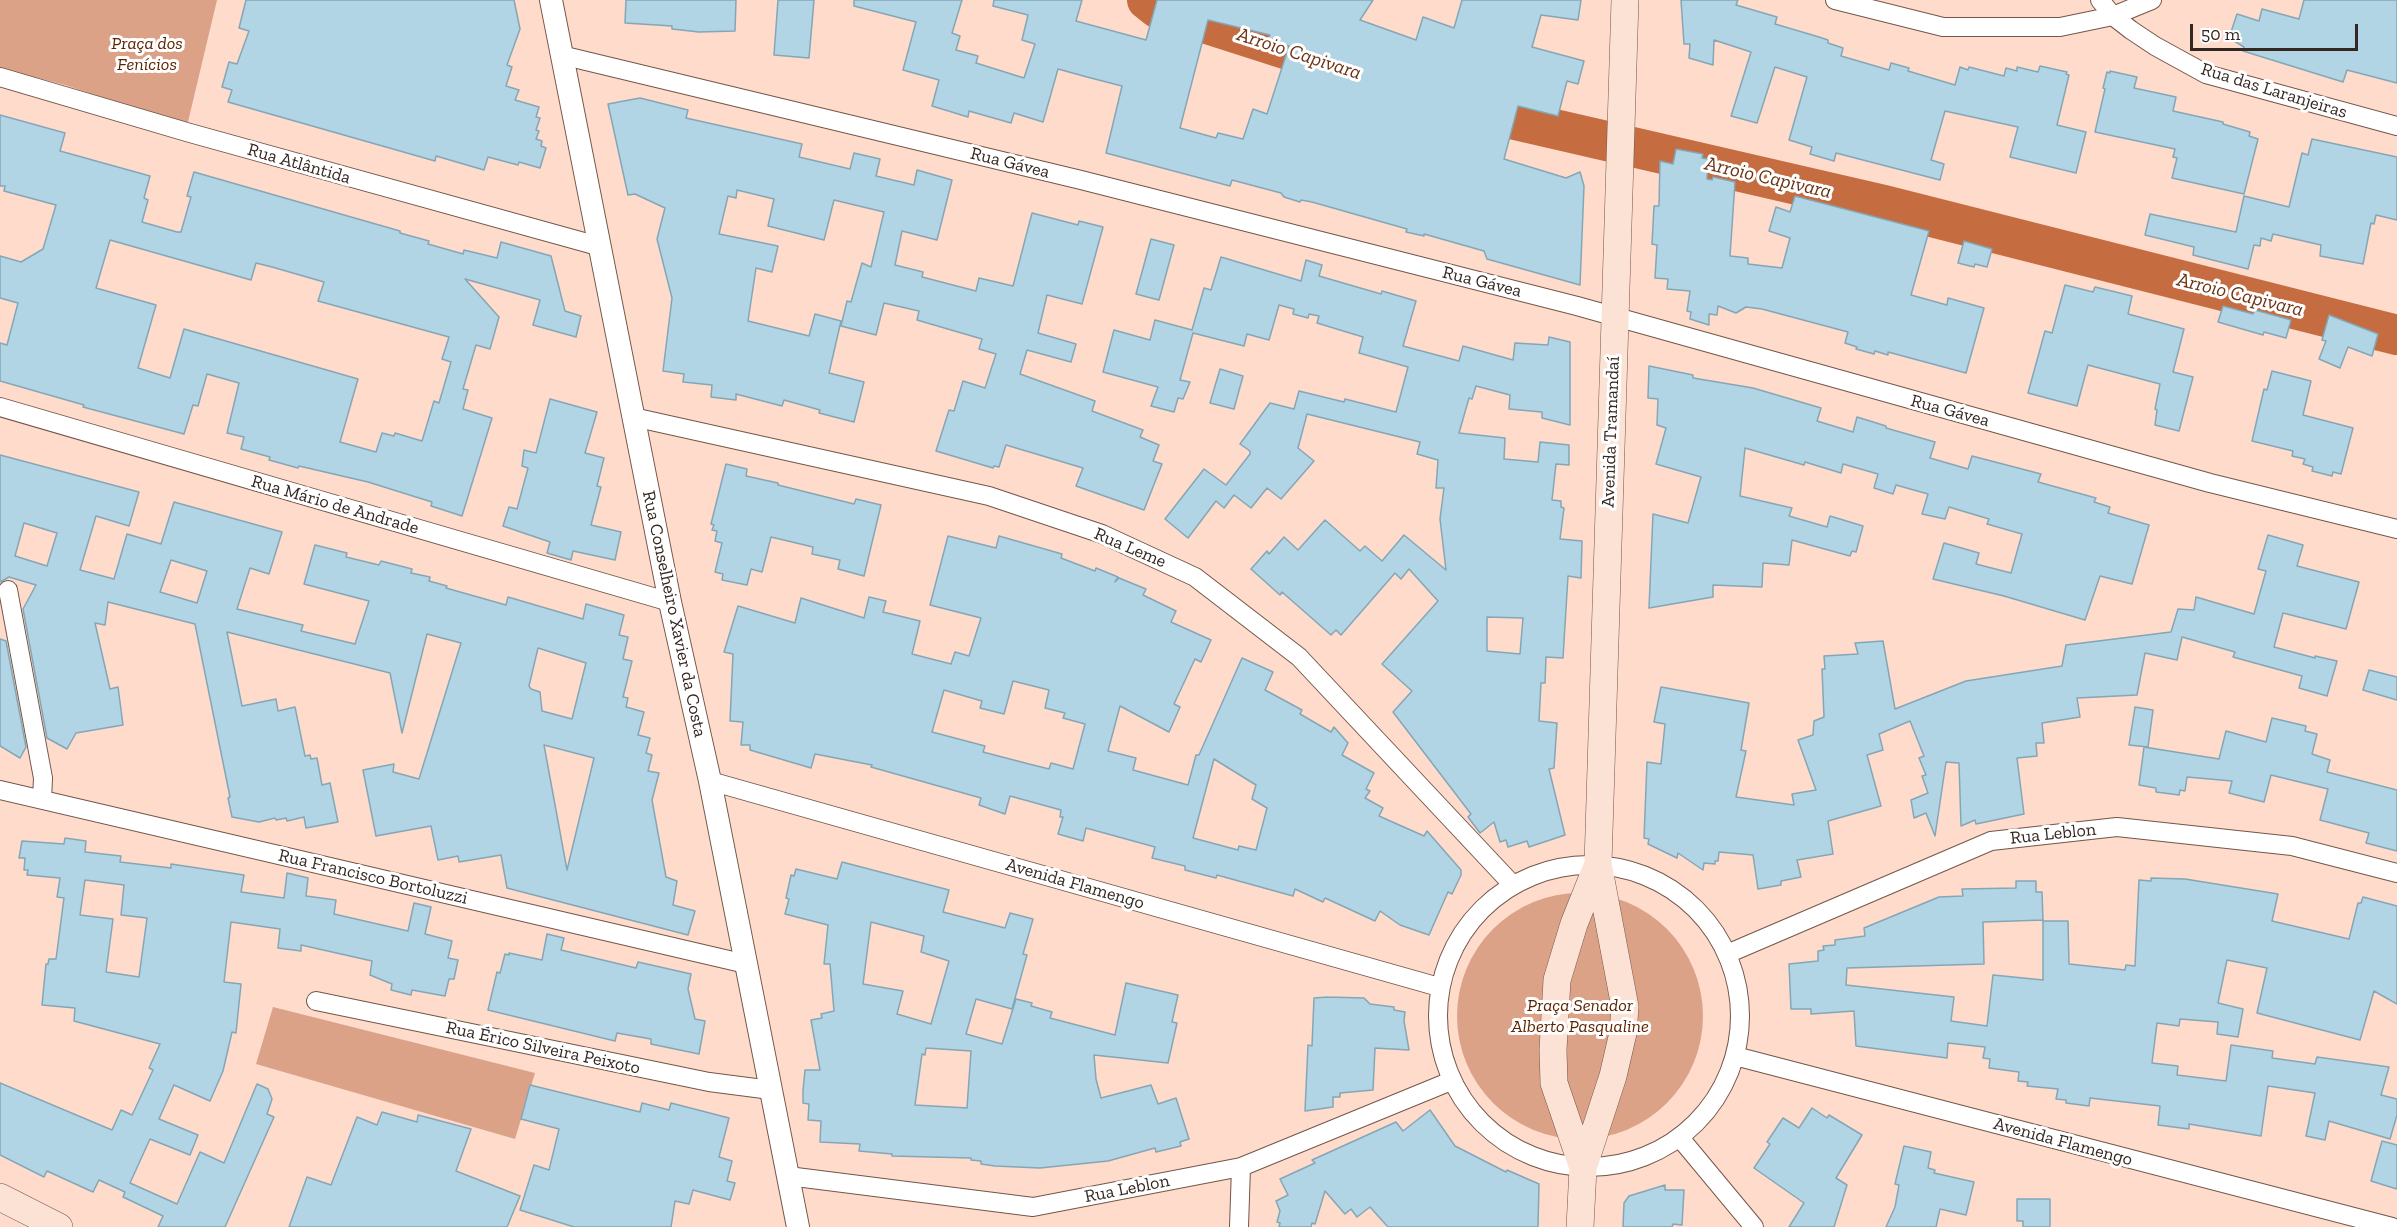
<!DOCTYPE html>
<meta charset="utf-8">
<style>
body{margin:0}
#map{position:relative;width:2397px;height:1227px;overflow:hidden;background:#fedbcb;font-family:"Zilla Slab",serif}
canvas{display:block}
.scale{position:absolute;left:2190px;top:24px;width:168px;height:27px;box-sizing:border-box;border:3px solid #342721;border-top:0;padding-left:8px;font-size:18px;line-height:21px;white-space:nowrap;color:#342721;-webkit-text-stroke:4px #fff;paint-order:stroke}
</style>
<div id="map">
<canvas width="2397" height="1227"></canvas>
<div class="scale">50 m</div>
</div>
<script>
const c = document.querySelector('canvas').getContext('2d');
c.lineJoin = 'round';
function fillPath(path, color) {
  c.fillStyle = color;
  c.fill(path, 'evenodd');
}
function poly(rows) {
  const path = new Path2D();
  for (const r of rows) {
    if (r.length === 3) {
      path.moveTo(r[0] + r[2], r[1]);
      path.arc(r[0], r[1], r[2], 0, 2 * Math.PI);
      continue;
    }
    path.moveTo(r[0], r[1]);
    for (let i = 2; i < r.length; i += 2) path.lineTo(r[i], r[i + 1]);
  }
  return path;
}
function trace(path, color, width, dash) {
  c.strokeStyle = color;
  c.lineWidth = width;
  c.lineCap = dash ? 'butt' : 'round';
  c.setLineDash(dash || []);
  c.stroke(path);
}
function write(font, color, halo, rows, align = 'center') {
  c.font = font + ' "Zilla Slab",serif';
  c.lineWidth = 6;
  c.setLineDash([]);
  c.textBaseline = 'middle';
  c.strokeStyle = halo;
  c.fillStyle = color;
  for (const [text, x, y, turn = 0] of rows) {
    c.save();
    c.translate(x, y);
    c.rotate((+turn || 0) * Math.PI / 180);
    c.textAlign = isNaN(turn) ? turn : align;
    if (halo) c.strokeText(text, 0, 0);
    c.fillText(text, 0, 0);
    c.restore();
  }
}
const green = poly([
 [0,0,217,0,187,126,65,85,0,68],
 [1580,1016,123],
 [273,1007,535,1073,515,1139,256,1064]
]);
const river = poly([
 [1147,0,1157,8,1341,67],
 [1462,106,1485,113,1884,205,2397,335]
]);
const building = poly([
 [246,0,514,0,520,29,507,65,512,67,506,86,519,90,515,100,539,107,536,117,540,118,536,130,539,131,536,139,542,141,541,146,546,148,540,168,519,162,518,165,488,157,484,170,436,156,435,161,228,102,232,90,222,87,229,62,237,64,249,31,239,28,246,0],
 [626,0,736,0,735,31,699,32,672,29,672,26,625,23,626,0],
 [778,0,814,0,809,58,774,55,778,0],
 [854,0,962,0,952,33,960,36,956,50,978,56,976,63,1024,78,1035,44,1022,40,1028,15,993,6,994,0,1082,0,1076,21,1146,40,1157,0,1373,0,1360,20,1416,40,1423,17,1454,28,1462,0,1581,0,1578,20,1541,15,1532,47,1584,61,1578,84,1567,81,1558,116,1518,106,1504,159,1566,178,1580,172,1584,186,1580,285,1487,259,1484,251,1424,234,1424,236,1406,232,1407,229,1312,202,1301,200,1300,202,1284,197,1281,193,1232,180,1230,186,1106,153,1122,86,1087,77,1058,69,1043,122,1014,113,1011,123,969,111,968,117,932,106,939,80,903,70,916,22,854,6,854,0],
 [1208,20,1270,35,1268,40,1289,46,1267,114,1253,109,1243,139,1218,133,1216,138,1180,128,1208,20],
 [1681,0,1738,0,1736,5,1777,17,1775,24,1819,37,1828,40,1828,43,1843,48,1841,56,1889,70,1891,63,1909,68,1908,71,1955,85,1960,67,1968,70,1969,67,2004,76,2006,68,2017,71,2017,67,2038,72,2040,66,2067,72,2066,74,2069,75,2057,125,2086,132,2076,173,2010,157,2018,127,1945,111,1931,160,1944,164,1940,180,1836,153,1834,161,1810,154,1812,147,1789,140,1807,77,1775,67,1757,123,1731,116,1751,52,1714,40,1713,65,1689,58,1690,44,1684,44,1681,0],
 [2304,0,2397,0,2397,83,2347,70,2343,82,2243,51,2244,47,2229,38,2237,14,2259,21,2262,9,2299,19,2304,0],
 [2110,71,2137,77,2134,88,2176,97,2173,111,2223,122,2223,124,2250,132,2249,136,2258,139,2244,194,2172,178,2177,158,2173,157,2175,149,2095,132,2105,89,2103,88,2107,72,2110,73,2110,71],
 [640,98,688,110,686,118,802,144,799,157,850,169,854,153,880,159,876,176,914,185,917,170,952,180,937,240,902,231,895,265,923,272,922,277,976,291,979,278,1013,286,1032,213,1078,225,1079,221,1103,227,1082,304,1047,295,1038,333,1076,344,1071,362,1027,350,1020,374,1095,401,1092,411,1143,430,1140,437,1159,445,1153,461,1162,464,1144,510,1076,486,1083,468,1006,445,999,467,994,466,993,468,936,451,949,410,954,411,963,381,985,388,996,354,979,349,982,339,917,320,919,311,884,303,876,335,841,326,847,301,851,302,862,263,871,267,884,212,834,200,824,240,768,226,774,199,737,190,736,198,728,196,719,234,778,246,772,272,756,268,748,321,809,336,815,314,841,321,829,373,864,382,854,422,819,413,820,410,784,400,782,406,736,394,736,400,711,397,712,385,683,382,684,374,663,371,672,298,657,239,665,208,635,194,628,195,608,104,640,98],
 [0,115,65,133,60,151,150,176,144,198,148,200,142,222,177,232,181,232,191,197,187,196,194,172,400,231,400,233,429,241,428,244,463,254,464,250,497,258,501,242,551,256,565,311,581,316,576,337,533,325,540,300,465,279,499,317,490,349,476,345,463,389,468,390,463,409,492,418,462,516,431,506,432,502,368,482,299,466,298,468,269,460,270,457,241,449,244,437,227,433,239,383,207,374,198,406,193,405,184,434,83,407,84,405,0,381,0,343,7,345,18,303,0,298,0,256,21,262,43,249,56,205,4,191,5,186,0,186,0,115],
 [110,240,251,280,256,263,272,267,324,282,318,301,449,337,442,359,451,362,439,403,434,401,422,441,395,433,394,436,382,433,376,452,340,442,358,379,184,329,170,378,138,368,156,305,96,288,110,240],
 [2312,139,2397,157,2397,220,2376,215,2374,224,2371,223,2363,264,2320,256,2321,245,2273,234,2271,241,2261,238,2260,246,2254,245,2248,269,2193,255,2194,247,2145,235,2150,214,2236,232,2244,196,2289,207,2302,153,2308,155,2312,139],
 [1676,149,1703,154,1702,158,1708,159,1707,179,1712,180,1713,177,1735,182,1730,256,1748,258,1748,264,1782,268,1790,238,1769,231,1776,207,1790,212,1795,196,1929,231,1911,295,1947,305,1948,298,1984,308,1966,373,1888,352,1888,355,1875,351,1874,354,1856,349,1857,347,1845,343,1848,332,1762,309,1746,307,1736,313,1718,306,1717,315,1709,314,1709,325,1690,319,1691,312,1687,311,1690,291,1667,289,1668,279,1655,278,1657,245,1652,244,1654,206,1659,206,1660,161,1673,164,1676,149],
 [1151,239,1174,245,1159,300,1136,294,1151,239],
 [1964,241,1992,249,1987,267,1975,264,1974,267,1958,263,1964,241],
 [1221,257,1301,281,1306,260,1322,265,1319,276,1381,294,1382,291,1416,301,1403,346,1459,361,1463,346,1513,360,1515,343,1548,345,1549,337,1570,342,1570,425,1542,418,1542,412,1509,409,1510,395,1476,386,1472,399,1469,398,1459,433,1505,438,1504,459,1538,462,1540,442,1569,445,1569,465,1556,464,1552,500,1561,501,1561,507,1564,508,1560,539,1582,541,1581,578,1568,576,1563,658,1546,657,1545,683,1541,683,1539,721,1557,723,1554,768,1549,769,1565,835,1529,847,1527,841,1508,847,1506,840,1500,842,1494,822,1480,833,1468,817,1471,814,1393,712,1412,691,1382,664,1438,601,1409,569,1401,579,1395,573,1341,635,1336,630,1331,635,1282,592,1280,595,1251,569,1267,551,1269,554,1284,537,1298,550,1325,520,1360,551,1365,546,1382,561,1404,535,1446,570,1440,519,1444,488,1436,488,1438,460,1417,454,1420,442,1307,414,1298,448,1314,461,1281,499,1267,488,1251,508,1234,495,1224,508,1216,501,1188,538,1165,519,1204,469,1226,485,1250,454,1250,451,1240,444,1270,403,1294,409,1299,391,1344,402,1345,399,1396,412,1408,367,1359,353,1363,337,1317,323,1319,316,1309,314,1308,318,1293,314,1294,309,1279,305,1269,340,1247,334,1244,346,1193,333,1180,380,1190,382,1183,399,1178,398,1174,412,1151,406,1158,387,1103,372,1114,330,1150,340,1155,320,1192,330,1204,288,1211,290,1221,257],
 [1487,617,1523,618,1520,654,1487,651,1487,617],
 [2065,285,2093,292,2095,287,2132,296,2128,314,2184,329,2173,372,2193,377,2179,431,2155,425,2157,410,2155,409,2160,384,2088,365,2077,406,2028,393,2045,331,2052,333,2065,285],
 [2223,306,2253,314,2255,310,2291,320,2286,338,2264,332,2263,335,2218,322,2223,306],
 [2329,315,2378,334,2372,356,2348,347,2340,368,2319,359,2326,341,2322,340,2329,315],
 [1649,366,1693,375,1693,378,1753,388,1821,408,1817,421,1853,432,1857,417,1886,426,1886,428,1935,442,1930,458,1968,469,1972,456,2041,474,2038,482,2096,498,2094,502,2110,507,2108,513,2149,525,2132,584,2100,576,2085,620,2004,596,1933,579,1944,543,1979,553,1976,564,2011,573,2022,534,1987,524,1989,519,1949,507,1945,519,1922,514,1928,494,1896,485,1893,494,1874,488,1878,474,1843,464,1841,473,1805,462,1804,465,1745,448,1740,496,1792,508,1789,516,1827,527,1830,516,1863,526,1856,552,1852,551,1850,556,1792,540,1789,565,1763,563,1762,587,1713,585,1713,597,1649,608,1653,514,1688,523,1701,477,1656,464,1666,428,1657,425,1658,399,1648,398,1649,366],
 [1220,369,1243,376,1234,409,1210,403,1220,369],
 [2272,371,2311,381,2303,415,2353,428,2341,474,2333,472,2332,476,2312,471,2313,467,2303,464,2305,459,2292,456,2293,451,2252,441,2264,389,2267,390,2272,371],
 [550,399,597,412,585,453,604,458,597,486,601,487,591,525,621,532,615,560,573,551,571,560,547,553,550,542,503,526,509,507,517,509,528,468,522,466,524,450,536,453,550,399],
 [0,455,139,492,129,526,96,516,80,570,114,579,127,534,161,544,174,502,282,532,269,574,250,568,237,609,303,625,301,631,355,644,369,601,304,584,315,545,347,553,346,557,379,565,381,561,412,569,411,573,430,577,429,581,447,586,446,588,506,605,508,597,583,619,586,604,624,615,619,635,628,637,623,659,632,661,623,697,628,698,626,707,644,712,638,735,650,738,646,753,652,755,648,771,659,773,652,800,666,877,677,881,673,905,695,911,688,935,507,888,501,855,459,862,458,856,438,860,431,826,376,836,363,770,394,764,393,772,419,779,461,643,427,634,402,733,390,673,227,632,242,706,276,699,278,711,295,707,305,756,310,755,311,759,317,758,322,785,330,783,338,822,306,828,304,817,287,821,286,818,276,820,275,818,259,822,232,817,228,798,230,797,195,624,108,602,105,625,95,623,110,689,118,687,123,725,76,733,67,749,47,738,23,609,36,585,9,577,0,582,0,455],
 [24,523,57,533,47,566,15,556,24,523],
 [171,560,207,571,197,603,160,592,171,560],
 [538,648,586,663,572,719,542,711,540,692,531,689,529,686,538,648],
 [544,745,594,758,567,870,544,745],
 [726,464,747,469,746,476,778,483,778,485,854,504,856,499,881,505,864,576,838,569,840,560,812,554,813,547,771,537,762,572,751,569,747,585,722,580,723,574,715,572,722,543,715,541,717,531,712,530,714,525,711,524,726,464],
 [2268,535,2303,545,2297,566,2359,582,2346,629,2283,613,2274,647,2315,658,2315,656,2337,661,2327,696,2299,688,2302,676,2233,657,2235,652,2182,637,2177,660,2145,653,2137,695,2077,698,2080,717,2042,723,2044,743,2036,743,2037,756,2017,758,2024,814,1976,824,1975,820,1961,826,1959,763,1946,762,1935,836,1926,813,1914,818,1911,800,1928,793,1922,776,1926,775,1919,758,1924,756,1910,721,1879,734,1883,750,1867,755,1881,806,1828,821,1833,854,1797,860,1801,877,1781,881,1781,885,1758,889,1753,855,1719,852,1718,861,1715,861,1715,864,1704,863,1703,870,1678,853,1677,858,1648,844,1649,839,1644,838,1647,762,1661,764,1665,724,1654,722,1661,687,1749,703,1741,750,1746,751,1736,797,1794,805,1792,794,1816,790,1798,740,1813,735,1814,721,1824,717,1822,669,1825,669,1824,656,1858,654,1855,643,1883,641,1895,709,1966,681,2062,666,2066,645,2171,632,2178,609,2194,610,2196,597,2254,614,2266,571,2258,569,2268,535],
 [948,536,996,548,999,536,1062,554,1061,558,1095,571,1096,568,1118,577,1115,582,1119,578,1146,589,1143,595,1176,611,1171,622,1211,640,1201,662,1195,659,1174,704,1180,707,1169,732,1120,706,1108,751,1136,758,1133,770,1188,785,1196,755,1199,755,1242,658,1273,672,1265,690,1302,710,1300,714,1331,732,1334,727,1348,743,1342,755,1374,773,1366,789,1370,791,1365,798,1383,808,1379,816,1424,836,1427,831,1461,870,1461,875,1452,894,1448,892,1429,935,1400,925,1380,911,1375,921,1325,898,1323,902,1295,889,1293,896,1217,875,1216,878,1185,870,1185,866,1152,858,1155,847,1086,828,1083,841,1058,834,1063,817,1060,817,1061,810,1010,796,1005,814,979,805,981,798,871,767,872,765,815,754,811,768,750,750,750,745,741,745,743,722,730,721,733,654,724,652,738,606,795,623,801,598,864,618,869,597,886,601,883,612,920,621,912,654,951,664,955,652,969,656,981,618,930,605,948,536],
 [1013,681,1049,690,1045,708,1065,713,1063,718,1085,724,1073,769,1051,763,1049,769,1029,764,983,752,985,746,932,732,944,690,982,701,980,708,1004,714,1013,681],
 [1214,759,1256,785,1252,799,1267,808,1256,850,1239,846,1238,850,1193,838,1214,759],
 [0,639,6,641,26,747,20,758,0,746,0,639],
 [2369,670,2397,677,2397,700,2363,690,2369,670],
 [2135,707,2153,710,2148,747,2129,745,2135,707],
 [2272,718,2306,726,2305,731,2317,734,2312,754,2330,760,2327,772,2397,790,2397,851,2366,843,2369,833,2320,820,2328,789,2271,775,2264,802,2229,793,2232,781,2187,777,2185,791,2180,790,2179,795,2156,792,2156,788,2139,785,2144,747,2219,759,2226,731,2266,742,2272,718],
 [65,838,86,841,85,852,121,856,120,862,171,868,171,864,244,875,241,892,284,898,287,873,308,878,306,896,336,900,334,914,408,931,414,903,431,907,425,934,452,941,448,958,458,960,454,979,449,979,445,996,412,990,411,995,391,990,392,984,370,975,372,961,301,945,301,951,278,948,280,929,231,922,224,982,241,984,236,1033,232,1032,223,1071,210,1101,174,1085,159,1119,198,1135,190,1155,150,1139,130,1183,177,1204,200,1152,224,1163,257,1084,268,1089,272,1099,267,1114,274,1117,225,1227,158,1227,163,1216,123,1197,125,1192,99,1180,93,1192,47,1171,44,1177,0,1155,0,1083,112,1130,121,1110,132,1115,134,1111,153,1070,149,1068,160,1044,74,1021,75,1008,42,1005,46,964,48,964,49,959,56,959,64,898,57,897,60,878,27,875,28,870,24,870,25,858,19,858,22,841,64,844,65,838],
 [85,880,124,885,121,915,147,918,139,977,106,972,113,919,80,915,85,880],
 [842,862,949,890,943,912,1005,928,1010,913,1033,919,1023,954,1027,955,1012,1009,976,999,966,1034,1002,1044,1016,999,1032,1003,1031,1006,1052,1012,1050,1018,1115,1035,1126,983,1178,995,1172,1022,1177,1023,1168,1063,1094,1055,1096,1079,1101,1098,1151,1085,1158,1104,1176,1098,1189,1139,1180,1142,1181,1146,1156,1152,1155,1148,1108,1161,1040,1168,995,1166,981,1164,981,1161,971,1160,971,1158,892,1156,892,1154,859,1151,860,1144,820,1142,821,1121,808,1120,809,1104,803,1103,803,1091,805,1070,820,1070,811,1020,822,1018,821,1014,834,1011,830,964,824,964,828,925,785,914,789,899,786,898,791,875,794,876,796,869,837,879,842,862],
 [871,922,924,936,921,952,949,961,931,1024,897,1014,903,991,863,984,871,922],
 [926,1048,971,1051,967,1108,915,1105,922,1054,925,1055,926,1048],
 [2151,878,2185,879,2278,894,2272,921,2349,939,2358,903,2361,903,2363,897,2397,906,2397,1004,2374,991,2360,1040,2257,1013,2267,968,2227,960,2218,1003,2243,1009,2238,1037,2217,1034,2218,1022,2180,1019,2179,1026,2157,1023,2152,1063,2178,1066,2177,1075,2226,1081,2231,1045,2273,1051,2272,1058,2315,1064,2317,1057,2389,1067,2381,1095,2397,1099,2397,1115,2390,1139,2329,1121,2325,1140,2306,1136,2315,1093,2268,1086,2261,1136,2189,1124,2189,1129,2158,1125,2160,1106,2090,1098,2089,1106,2066,1103,2066,1100,2056,1099,2058,1089,2027,1086,2028,1082,2018,1081,2019,1072,1989,1068,1990,1059,1983,1058,1985,1047,1948,1043,1947,1058,1856,1046,1854,1011,1811,1014,1811,1009,1791,1009,1789,964,1818,961,1818,951,1824,950,1823,946,1835,945,1835,940,1865,936,1864,928,1939,897,1963,896,1962,889,2016,888,2016,881,2036,881,2036,892,2042,892,2043,920,1983,922,1984,964,1847,968,1846,985,1954,997,1951,1021,1987,1026,1993,975,2043,980,2043,921,2068,921,2069,964,2125,970,2126,965,2135,966,2139,880,2151,881,2151,878],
 [547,934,564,938,561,950,636,968,638,962,691,974,688,989,695,1019,705,1021,699,1054,651,1044,651,1039,617,1033,615,1041,488,1010,497,972,500,973,505,954,509,955,509,953,542,960,547,934],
 [1328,997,1364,998,1370,1004,1394,1007,1394,1010,1405,1012,1404,1021,1409,1050,1375,1048,1373,1090,1340,1093,1340,1097,1333,1097,1333,1107,1305,1111,1308,1045,1312,1046,1314,998,1328,997],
 [530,1085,640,1112,642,1103,669,1110,671,1103,729,1118,719,1157,732,1161,727,1181,735,1183,730,1200,693,1190,689,1204,675,1201,671,1227,574,1227,520,1210,534,1165,549,1170,559,1129,521,1119,530,1085],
 [1812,1108,1827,1118,1829,1115,1862,1135,1836,1178,1847,1185,1834,1227,1789,1227,1804,1203,1754,1168,1770,1144,1767,1142,1783,1118,1799,1128,1812,1108],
 [1430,1110,1455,1146,1506,1172,1507,1170,1539,1184,1538,1227,1388,1227,1370,1207,1357,1217,1351,1209,1345,1214,1325,1191,1315,1224,1312,1223,1311,1227,1279,1227,1280,1223,1277,1222,1280,1211,1276,1201,1288,1195,1280,1179,1315,1163,1312,1160,1396,1122,1403,1131,1430,1110],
 [382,1112,417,1122,418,1115,471,1129,456,1171,520,1196,507,1227,289,1227,307,1177,331,1185,357,1117,377,1125,382,1112],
 [2382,1141,2397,1145,2397,1189,2371,1181,2382,1141],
 [1904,1146,1931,1152,1928,1168,1935,1170,1934,1173,1974,1182,1966,1215,1940,1209,1936,1227,1886,1227,1895,1207,1899,1185,1895,1184,1904,1146],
 [1665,1185,1665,1190,1684,1190,1682,1225,1673,1224,1672,1227,1623,1227,1624,1203,1629,1196,1665,1185],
 [2017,1199,2050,1199,2050,1227,2023,1227,2023,1221,2017,1221,2017,1199]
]);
const minor = poly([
 [1835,0,1943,27,2060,27,2113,16,2152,0],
 [2100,0,2113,16,2131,30,2155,46,2206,74,2397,126],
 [561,55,1081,180,1577,306,2210,483,2397,529],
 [0,77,190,133,598,246],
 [0,407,670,602],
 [633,417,989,496,1102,534,1195,577,1299,657,1512,884],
 [8,590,43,778,42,800],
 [710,781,1439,987],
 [0,790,746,964],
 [1589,1016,151],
 [1727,954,1991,841,2117,827,2292,846,2397,873],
 [316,1001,709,1082,771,1090],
 [1735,1056,2392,1227],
 [1680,1138,1754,1227],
 [788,1176,1033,1207,1241,1167,1451,1081],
 [1239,1227,1241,1167]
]);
const tertiary = poly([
 [551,0,670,602,710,781,798,1227]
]);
const secondary = poly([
 [1583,1168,1554,1083,1553,1050,1557,980,1574,924,1598,864],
 [0,1197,59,1227],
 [1580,1227,1583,1168,1613,1076,1623,1033,1625,1007,1598,864,1625,0]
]);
const parkNames = [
 ["Praça dos",147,44],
 ["Fenícios",147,65],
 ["Praça Senador",1580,1006],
 ["Alberto Pasqualine",1580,1027]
];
const streetNames = [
 ["Rua das Laranjeiras",2274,91,17],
 ["Rua Gávea",1010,163,14],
 ["Rua Atlântida",299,164,16],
 ["Rua Gávea",1482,282,14],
 ["Rua Gávea",1950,411,15],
 ["Avenida Tramandaí",1611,432,-88],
 ["Rua Mário de Andrade",335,505,16],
 ["Rua Leme",1130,548,23],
 ["Rua Conselheiro Xavier da Costa",674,614,78],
 ["Rua Leblon",2053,834,-6],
 ["Rua Francisco Bortoluzzi",373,877,13],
 ["Avenida Flamengo",1075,884,16],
 ["Rua Érico Silveira Peixoto",543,1048,12],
 ["Avenida Flamengo",2063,1142,15],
 ["Rua Leblon",1127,1189,-11]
];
const waterNames = [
 ["Arroio Capivara",1299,54,18],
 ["Arroio Capivara",1768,178,13],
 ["Arroio Capivara",2240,295,14]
];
fillPath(green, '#dba288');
trace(river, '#c56c41', 40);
fillPath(building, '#b2d5e6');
trace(building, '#84a6b6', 1.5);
trace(minor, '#735649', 20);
trace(tertiary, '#735649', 24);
trace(secondary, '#735649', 28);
trace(minor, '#fff', 18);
trace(tertiary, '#fff', 22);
trace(secondary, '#fce2d5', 27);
write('italic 18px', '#5d2401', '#fff', parkNames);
write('18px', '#342721', '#fff', streetNames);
write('italic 20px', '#6c3212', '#fff', waterNames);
</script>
